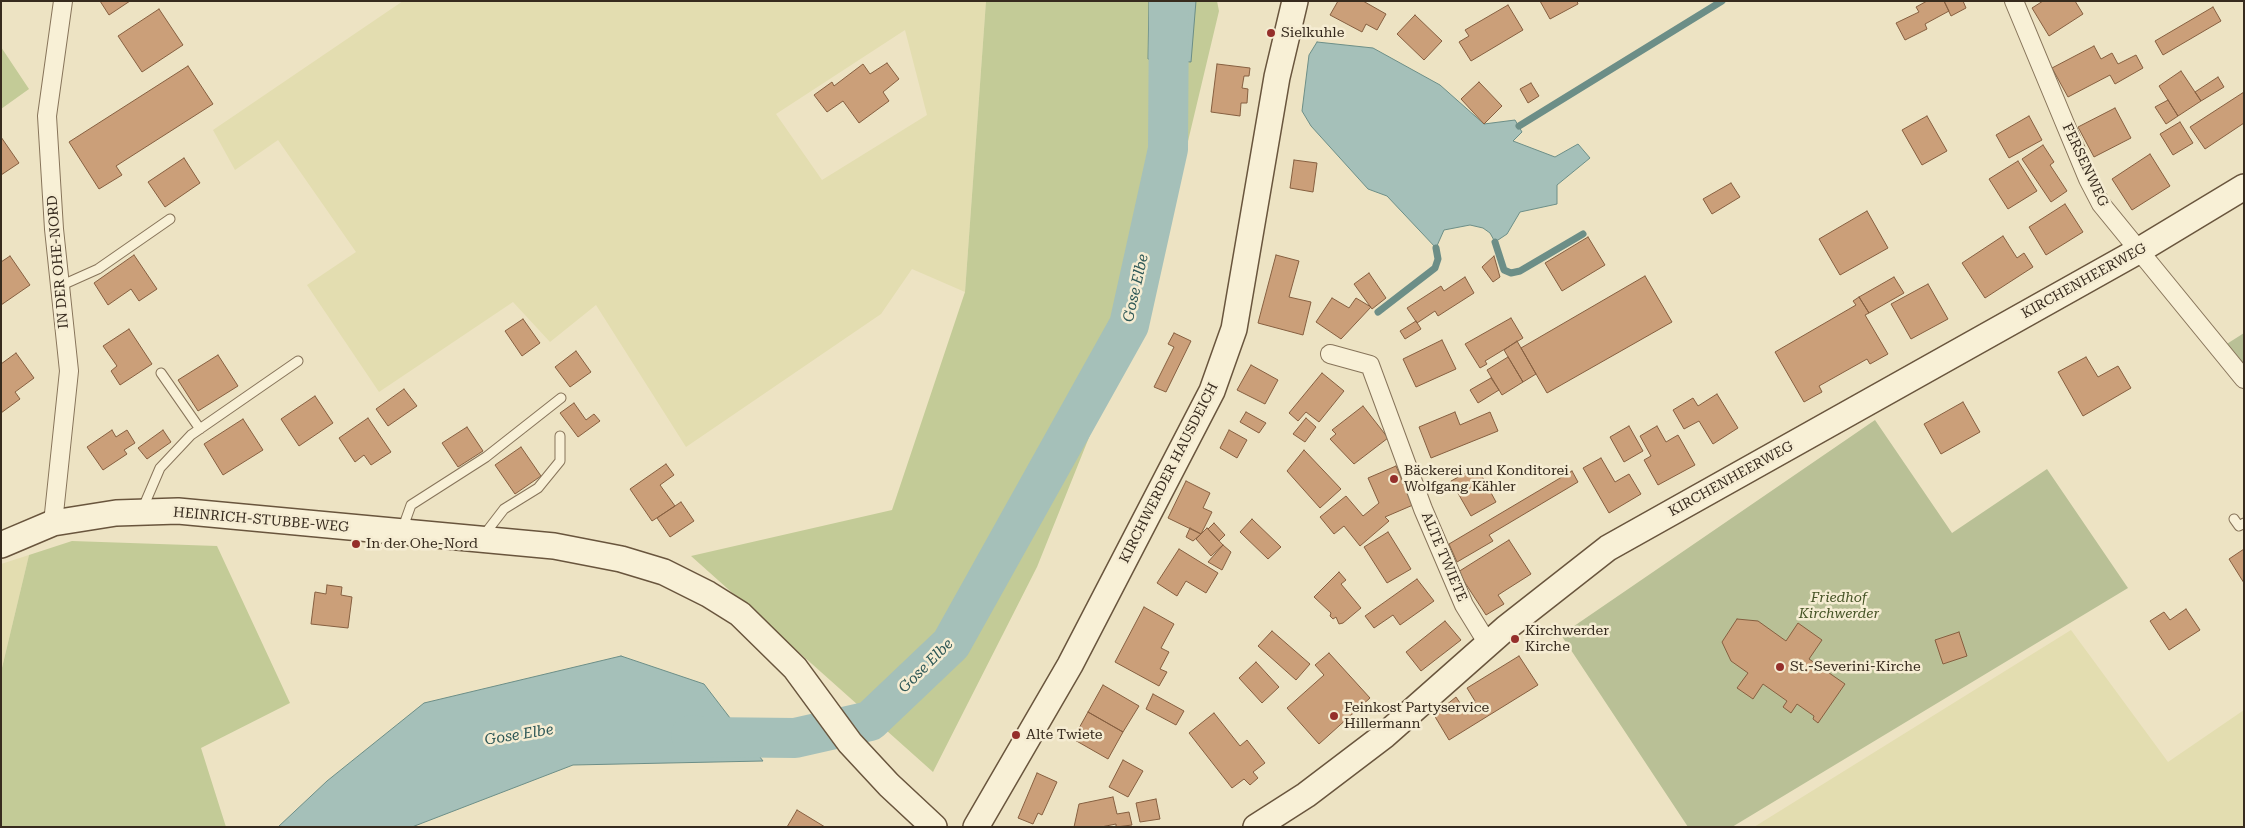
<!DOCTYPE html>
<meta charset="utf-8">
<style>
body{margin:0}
#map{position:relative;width:2245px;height:828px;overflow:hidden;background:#ede3c3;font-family:"Roboto Serif",serif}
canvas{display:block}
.frame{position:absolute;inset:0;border:2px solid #372b1e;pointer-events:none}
</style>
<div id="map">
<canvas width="2245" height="828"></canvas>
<div class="frame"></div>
</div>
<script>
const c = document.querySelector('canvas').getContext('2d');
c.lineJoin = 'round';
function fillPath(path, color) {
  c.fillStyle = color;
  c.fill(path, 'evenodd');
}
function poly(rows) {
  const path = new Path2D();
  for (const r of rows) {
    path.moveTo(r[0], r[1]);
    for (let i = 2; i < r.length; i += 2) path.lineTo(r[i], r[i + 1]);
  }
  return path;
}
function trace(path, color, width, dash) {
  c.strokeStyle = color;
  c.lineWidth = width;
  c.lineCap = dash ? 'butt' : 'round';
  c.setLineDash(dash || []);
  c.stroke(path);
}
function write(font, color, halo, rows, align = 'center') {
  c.font = font + ' "Roboto Serif",serif';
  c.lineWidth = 5;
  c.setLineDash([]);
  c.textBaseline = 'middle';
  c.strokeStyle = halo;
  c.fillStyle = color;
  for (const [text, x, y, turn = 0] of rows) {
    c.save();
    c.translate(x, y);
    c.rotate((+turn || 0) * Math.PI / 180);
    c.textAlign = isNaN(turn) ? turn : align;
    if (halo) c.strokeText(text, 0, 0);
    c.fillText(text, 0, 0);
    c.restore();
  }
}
const farmland = poly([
 [403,1,986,1,965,292,912,269,881,314,686,447,596,305,550,342,513,302,379,392,307,285,356,252,278,140,235,170,213,130],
 [905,30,927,115,822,180,776,114],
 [29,555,1,672,1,564],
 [2071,630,2168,762,2244,710,2244,827,1754,827]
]);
const green = poly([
 [986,1,1217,1,1219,11,1159,263,1037,567,933,772,691,556,892,510,965,292],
 [1,47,29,89,1,109],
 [72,541,217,546,290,703,201,748,226,827,1,827,1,672,29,555]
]);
const cemetery = poly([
 [2244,333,2244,370,2222,347],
 [1875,420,1952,533,2047,469,2128,588,1732,827,1688,827,1561,635]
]);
const water = poly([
 [1149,1,1196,1,1191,62,1148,59,1149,1],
 [1317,42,1373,48,1440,85,1484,124,1515,120,1522,132,1513,141,1555,157,1578,144,1590,158,1557,185,1557,204,1520,212,1507,234,1495,242,1490,233,1483,228,1470,225,1444,230,1436,248,1387,196,1368,189,1311,126,1302,111,1309,55,1317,42],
 [621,656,704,684,763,761,573,765,412,827,278,827,327,781,424,703,621,656]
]);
const stream = poly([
 [1519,126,1722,1],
 [1495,242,1504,270,1511,273,1520,271,1583,234],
 [1378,312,1435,268,1438,259,1436,248]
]);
const river = poly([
 [691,735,704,737,795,738,870,721,951,644,1129,325,1168,149,1169,1]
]);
const building = poly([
 [100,1,130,1,109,15,100,1],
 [1338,1,1363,1,1386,14,1377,30,1366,24,1362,32,1330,15,1338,1],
 [1540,1,1577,1,1578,4,1550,19,1540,1],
 [1927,1,1944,1,1949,11,1925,24,1927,29,1905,40,1896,23,1919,12,1916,7,1927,1],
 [1944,1,1963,1,1966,8,1951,16,1944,1],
 [2043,1,2075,1,2083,14,2049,36,2032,8,2043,1],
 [1508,5,1523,30,1471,61,1459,42,1469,36,1465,30,1508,5],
 [2213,7,2221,21,2163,55,2155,41,2213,7],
 [159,9,183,45,142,72,118,36,159,9],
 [1415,15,1442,41,1424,60,1397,34,1415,15],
 [2094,46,2101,59,2112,53,2118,64,2136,55,2143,68,2115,84,2110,75,2068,97,2052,68,2094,46],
 [887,63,899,79,883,92,889,101,859,123,843,101,827,112,814,95,832,82,834,86,863,64,870,74,887,63],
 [1217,64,1250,68,1249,76,1244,76,1242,88,1248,89,1247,103,1241,103,1240,116,1211,112,1217,64],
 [188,66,213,104,116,166,122,175,99,189,69,142,188,66],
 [2181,71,2201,101,2178,116,2159,86,2181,71],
 [2218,77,2224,87,2201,101,2195,92,2218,77],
 [1479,82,1502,106,1484,124,1461,99,1479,82],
 [1531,83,1539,96,1528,103,1520,89,1531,83],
 [2244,92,2244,123,2205,149,2190,127,2244,92],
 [2168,100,2178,116,2166,124,2155,107,2168,100],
 [2115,108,2131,138,2094,157,2078,127,2115,108],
 [1927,116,1947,151,1922,165,1902,130,1927,116],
 [2029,116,2042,140,2009,158,1996,135,2029,116],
 [2180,122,2193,143,2173,155,2160,134,2180,122],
 [1,137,19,163,1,175,1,137],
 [2043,145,2054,162,2050,165,2067,191,2051,202,2022,159,2043,145],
 [2150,154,2170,186,2132,210,2112,179,2150,154],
 [184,158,200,183,165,207,148,182,184,158],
 [1294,160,1317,163,1313,192,1290,188,1294,160],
 [2018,161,2037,191,2008,209,1989,179,2018,161],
 [1731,183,1740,197,1712,214,1703,199,1731,183],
 [2065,204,2083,232,2046,255,2029,227,2065,204],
 [1867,211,1888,248,1840,275,1819,239,1867,211],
 [2003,236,2017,258,2024,253,2033,267,1985,298,1962,263,2003,236],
 [1588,237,1605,265,1562,291,1545,263,1588,237],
 [134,255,157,289,139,301,131,289,108,305,94,283,134,255],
 [1276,255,1299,261,1289,297,1311,302,1303,335,1258,323,1276,255],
 [10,256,30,285,1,305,1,262,10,256],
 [1494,256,1500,277,1493,282,1482,267,1494,256],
 [1369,273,1386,298,1372,309,1354,284,1369,273],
 [1645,276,1672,322,1547,393,1521,348,1645,276],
 [1465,277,1474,293,1438,316,1435,311,1417,323,1407,308,1441,286,1444,291,1465,277],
 [1894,277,1904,293,1869,313,1859,297,1894,277],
 [1928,284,1948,319,1911,339,1891,304,1928,284],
 [1859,297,1869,313,1865,315,1888,354,1870,364,1867,359,1819,386,1822,392,1804,402,1775,352,1856,305,1853,301,1859,297],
 [1332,298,1349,308,1356,298,1371,307,1341,339,1316,322,1332,298],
 [1511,318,1523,338,1485,361,1487,364,1480,368,1465,344,1511,318],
 [523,319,540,343,522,356,505,331,523,319],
 [1416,321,1421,329,1405,339,1400,331,1416,321],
 [129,329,152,364,120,385,111,371,117,366,103,346,129,329],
 [1174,333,1191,341,1166,392,1154,387,1174,347,1168,344,1174,333],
 [1442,340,1456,369,1416,387,1403,359,1442,340],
 [1517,341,1536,374,1523,382,1504,350,1517,341],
 [576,351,591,372,570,387,555,367,576,351],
 [16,353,34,378,15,392,20,399,1,413,1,364,16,353],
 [218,355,238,386,198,411,178,380,218,355],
 [1508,357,1523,382,1502,395,1487,370,1508,357],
 [2086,357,2098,377,2118,366,2131,388,2083,416,2058,372,2086,357],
 [1251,365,1278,380,1265,404,1237,390,1251,365],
 [1322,373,1344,391,1319,422,1306,412,1298,421,1289,413,1322,373],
 [1491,378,1499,390,1478,403,1470,390,1491,378],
 [404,389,417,406,388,426,376,409,404,389],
 [1717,394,1738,428,1713,444,1699,421,1684,429,1673,410,1693,398,1698,406,1717,394],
 [315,396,333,423,299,446,281,419,315,396],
 [1963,402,1980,432,1941,454,1924,424,1963,402],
 [574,403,586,420,594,414,600,421,578,437,560,413,574,403],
 [1363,406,1388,438,1354,464,1330,439,1336,434,1332,430,1363,406],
 [1246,412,1266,423,1259,433,1240,422,1246,412],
 [1455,412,1460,425,1490,412,1498,431,1431,458,1419,427,1455,412],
 [368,418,391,452,371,465,364,455,355,462,339,438,368,418],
 [1306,418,1316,427,1305,442,1293,434,1306,418],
 [243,419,263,450,223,475,204,444,243,419],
 [1629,426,1643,451,1624,462,1610,437,1629,426],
 [1657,426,1666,442,1678,435,1695,465,1658,485,1644,460,1651,456,1640,436,1657,426],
 [467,427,483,451,458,467,442,443,467,427],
 [112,430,116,437,127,430,135,443,124,450,127,454,103,470,87,447,112,430],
 [163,430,171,442,147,459,138,448,163,430],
 [1229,430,1247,440,1237,458,1220,448,1229,430],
 [521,447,541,476,515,494,495,465,521,447],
 [1304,450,1341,489,1320,508,1287,471,1304,450],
 [1601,458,1615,482,1629,474,1641,494,1609,513,1583,468,1601,458],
 [666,464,674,475,660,485,675,506,652,521,630,489,666,464],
 [1396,466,1413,505,1385,517,1389,521,1360,546,1344,526,1334,534,1320,517,1346,496,1363,516,1379,503,1368,478,1396,466],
 [1477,467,1496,502,1471,516,1451,481,1477,467],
 [1572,471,1578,482,1489,535,1493,541,1457,562,1449,544,1572,471],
 [1186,481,1210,493,1203,508,1212,512,1201,534,1168,518,1186,481],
 [681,502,694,521,670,537,657,518,681,502],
 [1252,519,1281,547,1268,559,1240,532,1252,519],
 [1214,523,1225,535,1219,541,1208,529,1214,523],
 [1190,528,1201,534,1193,541,1186,537,1190,528],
 [1207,528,1223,545,1211,556,1196,539,1207,528],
 [1388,532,1411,569,1387,583,1364,547,1388,532],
 [1509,540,1531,574,1498,595,1504,604,1486,615,1458,572,1509,540],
 [1223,545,1231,552,1222,570,1208,562,1223,545],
 [1179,549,1218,573,1206,593,1186,581,1177,596,1157,583,1179,549],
 [2244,549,2244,583,2229,559,2244,549],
 [1339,572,1346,580,1341,584,1361,608,1343,623,1339,624,1336,617,1333,619,1330,616,1331,613,1314,597,1339,572],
 [1417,579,1434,601,1400,625,1393,615,1374,628,1365,616,1417,579],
 [327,585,342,587,341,595,352,597,348,628,311,624,315,592,326,594,327,585],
 [1144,607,1174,624,1161,648,1169,652,1160,669,1167,672,1159,686,1115,662,1144,607],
 [2186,609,2200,630,2169,650,2150,621,2164,612,2170,620,2186,609],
 [1737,619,1758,621,1786,641,1798,623,1822,640,1809,659,1845,684,1818,723,1813,719,1814,716,1797,704,1791,713,1783,707,1787,701,1763,684,1753,699,1737,688,1748,673,1731,661,1722,642,1737,619],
 [1445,621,1461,640,1421,671,1406,652,1445,621],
 [1272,631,1310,664,1296,680,1258,646,1272,631],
 [1959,632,1967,656,1943,664,1935,640,1959,632],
 [1329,653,1370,698,1319,744,1287,708,1324,675,1315,665,1329,653],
 [1519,656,1538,685,1449,740,1434,715,1456,697,1464,709,1475,701,1467,688,1519,656],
 [1256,662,1279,687,1262,703,1239,678,1256,662],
 [1103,685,1139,706,1123,732,1088,712,1103,685],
 [1153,694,1184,711,1176,725,1146,709,1153,694],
 [1088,712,1123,732,1108,759,1073,739,1088,712],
 [1214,713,1240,746,1247,740,1265,763,1253,772,1258,778,1250,785,1244,779,1232,788,1189,733,1214,713],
 [1123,760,1143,771,1128,797,1109,787,1123,760],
 [1037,773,1057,782,1042,815,1038,813,1033,824,1018,818,1037,773],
 [1113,797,1117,814,1129,812,1132,825,1116,827,1116,824,1101,827,1074,827,1079,804,1113,797],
 [1156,799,1160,819,1140,822,1136,803,1156,799],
 [797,810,825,827,787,827,797,810]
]);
const lane = poly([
 [60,286,98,269,170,219],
 [161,373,200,429],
 [142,510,160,468,191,435,298,361],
 [2234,519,2239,526,2244,523],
 [402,530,411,505,486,457,561,398],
 [484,535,504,509,538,488,560,461,560,436]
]);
const street = poly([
 [2014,1,2088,179,2101,204,2244,379],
 [1330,354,1370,365,1423,509,1464,605,1488,644],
 [53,523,69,371,54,229,47,116,63,1]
]);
const secondary = poly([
 [1,545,53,523,116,513,178,511,554,546,621,559,664,572,708,594,740,614,795,668,850,743,889,785,934,827],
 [976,827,1070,665,1212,391,1234,329,1277,77,1295,1],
 [1256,827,1306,795,1385,735,1506,628,1608,548,2138,251,2244,187]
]);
const markers = [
 [1271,33,5,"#952f2b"],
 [1394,479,5,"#952f2b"],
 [356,544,5,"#952f2b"],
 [1515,639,5,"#952f2b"],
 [1780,667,5,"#952f2b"],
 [1334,716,5,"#952f2b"],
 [1016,735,5,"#952f2b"]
];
const poiNames = [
 ["Sielkuhle",1281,33],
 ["Bäckerei und Konditorei",1404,471],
 ["Wolfgang Kähler",1404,487],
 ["In der Ohe-Nord",366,544],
 ["Kirchwerder",1525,631],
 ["Kirche",1525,647],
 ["St.-Severini-Kirche",1790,667],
 ["Feinkost Partyservice",1344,708],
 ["Hillermann",1344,724],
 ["Alte Twiete",1026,735]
];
const streetNames = [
 ["FERSENWEG",2085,165,65],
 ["IN DER OHE-NORD",58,262,-95],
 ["KIRCHENHEERWEG",2084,281,-29],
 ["KIRCHWERDER HAUSDEICH",1169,473,-63],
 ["KIRCHENHEERWEG",1731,479,-29],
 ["HEINRICH-STUBBE-WEG",261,520,5],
 ["ALTE TWIETE",1444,557,67]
];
const parkNames = [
 ["Friedhof",1839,598],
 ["Kirchwerder",1839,614]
];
const waterNames = [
 ["Gose Elbe",1136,288,-77],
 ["Gose Elbe",926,666,-45],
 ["Gose Elbe",519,735,-9]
];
fillPath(farmland, '#e3ddb0');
fillPath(green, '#c3cb97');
fillPath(cemetery, '#b9c096');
fillPath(water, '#a5c0b9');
trace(water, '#6c8e87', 1);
trace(stream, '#6c8e87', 7);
trace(river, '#a5c0b9', 40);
fillPath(building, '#cb9f79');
trace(building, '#865f40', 1);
trace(lane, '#87745a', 11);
trace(street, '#87745a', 20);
trace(secondary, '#69553d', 28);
trace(lane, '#f8f0d6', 9);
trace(street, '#f8f0d6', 18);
trace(secondary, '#f8f0d6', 25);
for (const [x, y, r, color] of markers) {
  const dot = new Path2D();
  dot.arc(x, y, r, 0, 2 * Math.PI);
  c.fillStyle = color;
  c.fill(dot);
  trace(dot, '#f5ecd2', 2);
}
write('14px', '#372b1e', '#f5ecd2', poiNames, 'left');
write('14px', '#372b1e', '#f5ecd2', streetNames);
write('italic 14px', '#455325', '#f5ecd2', parkNames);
write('italic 15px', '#2d5756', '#f5ecd2', waterNames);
</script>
